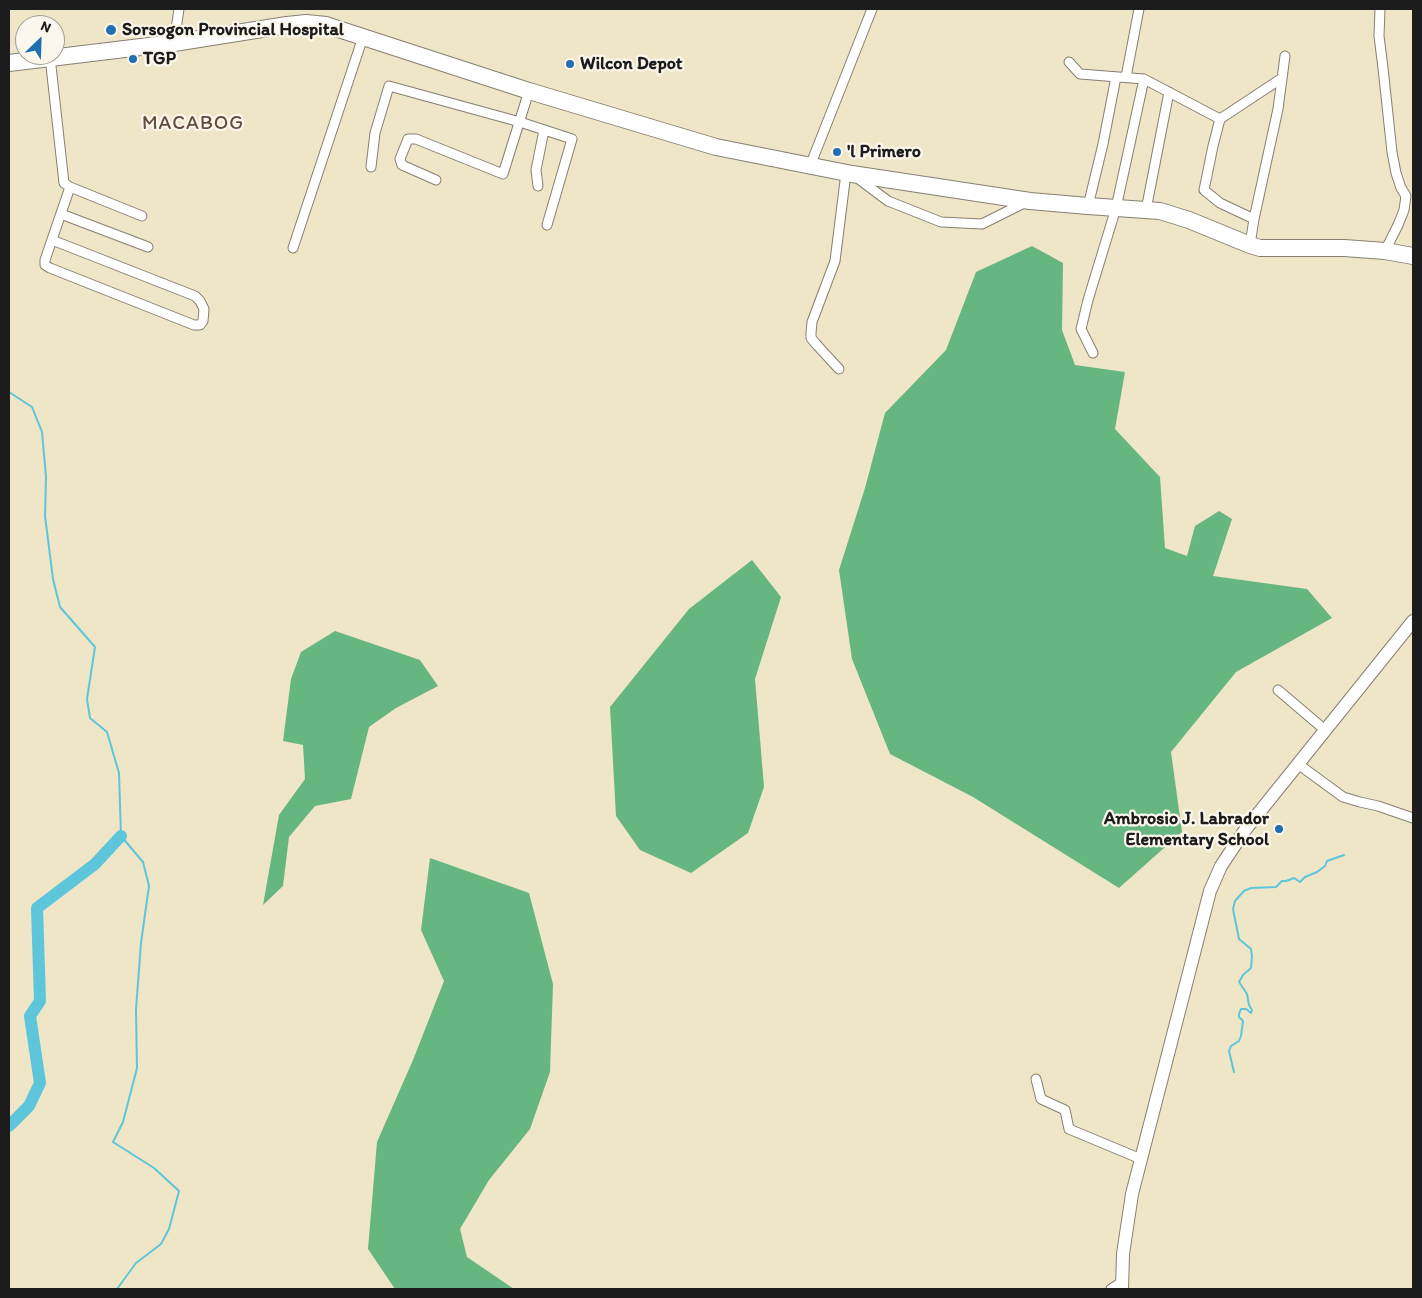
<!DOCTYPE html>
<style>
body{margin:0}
#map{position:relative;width:1422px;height:1298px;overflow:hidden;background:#efe5c7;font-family:Itim,sans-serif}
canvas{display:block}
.frame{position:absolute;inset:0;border:10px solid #1c1c1c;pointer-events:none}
.north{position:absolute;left:15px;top:15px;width:50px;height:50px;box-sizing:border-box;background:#fbf7ec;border:1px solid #a29f99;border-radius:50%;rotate:24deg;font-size:14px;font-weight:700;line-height:20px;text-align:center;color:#1c1c1c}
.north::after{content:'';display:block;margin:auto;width:18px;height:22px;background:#1f6fb2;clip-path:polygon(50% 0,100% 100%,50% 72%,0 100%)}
</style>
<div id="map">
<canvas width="1422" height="1298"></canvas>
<div class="frame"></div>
<div class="north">N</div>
</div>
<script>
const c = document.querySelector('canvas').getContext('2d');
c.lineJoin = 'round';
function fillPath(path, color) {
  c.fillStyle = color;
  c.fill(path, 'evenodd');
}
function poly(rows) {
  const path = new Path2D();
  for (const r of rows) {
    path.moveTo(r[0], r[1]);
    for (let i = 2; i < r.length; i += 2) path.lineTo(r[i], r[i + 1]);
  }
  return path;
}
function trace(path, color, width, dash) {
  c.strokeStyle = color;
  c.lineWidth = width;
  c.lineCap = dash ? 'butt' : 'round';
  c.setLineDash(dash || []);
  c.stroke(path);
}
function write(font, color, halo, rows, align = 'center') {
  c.font = font + ' Itim,sans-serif';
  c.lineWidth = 4.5;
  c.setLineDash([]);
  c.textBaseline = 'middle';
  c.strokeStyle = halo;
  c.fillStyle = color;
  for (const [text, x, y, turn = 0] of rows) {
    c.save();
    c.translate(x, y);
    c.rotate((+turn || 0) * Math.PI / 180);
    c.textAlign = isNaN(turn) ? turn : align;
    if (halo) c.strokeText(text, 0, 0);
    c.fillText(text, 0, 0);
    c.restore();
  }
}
const forest = poly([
 [1032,246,1063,263,1062,330,1075,365,1125,372,1115,429,1160,477,1165,548,1187,556,1195,526,1219,511,1232,519,1213,576,1307,589,1332,618,1236,672,1171,752,1182,832,1119,888,973,797,890,754,852,659,839,570,865,488,885,413,946,350,976,272],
 [752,560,781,597,755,679,764,787,748,833,691,873,640,850,616,816,610,707,689,609],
 [335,631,420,660,438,686,396,708,369,727,351,799,315,806,289,837,283,886,263,905,279,815,305,779,303,745,283,741,291,679,301,652],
 [430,858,529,893,553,984,550,1072,530,1129,489,1180,460,1229,467,1257,514,1289,395,1289,368,1249,377,1142,413,1060,444,981,421,930]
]);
const stream = poly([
 [9,392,32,407,42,432,46,477,45,516,53,579,60,607,95,647,87,699,90,718,107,732,119,773,121,836,143,862,149,886,141,943,136,1009,137,1068,123,1122,113,1142,154,1168,179,1191,169,1229,161,1244,136,1263,117,1289],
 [1234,1072,1229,1051,1231,1046,1239,1041,1241,1036,1243,1021,1239,1017,1239,1014,1241,1009,1246,1009,1251,1013,1252,1010,1249,1005,1247,994,1239,982,1243,975,1251,968,1252,956,1251,949,1239,939,1233,909,1235,901,1244,891,1251,888,1276,887,1282,881,1286,881,1294,878,1300,882,1305,877,1317,872,1325,866,1327,861,1344,855]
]);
const river = poly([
 [9,1126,29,1106,40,1083,30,1016,40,1001,37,908,95,864,121,836]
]);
const street = poly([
 [1380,9,1379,36,1383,68,1392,152,1396,173,1401,188,1406,196,1404,210,1398,225,1385,251],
 [174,43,179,9],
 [50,57,64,183,70,187,45,260,45,265,50,268,194,325,200,325,203,321,204,309,200,301,195,296,52,240],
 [1069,62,1080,74,1144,79,1220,119,1213,146,1204,190,1220,203,1254,219],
 [1126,77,1139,9],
 [1220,119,1282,78],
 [810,166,872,9],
 [371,167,375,133,389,86,520,122,572,139,547,225],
 [856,177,888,201,941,222,982,224,1026,202],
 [436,180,402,165,400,159,408,139,416,139,503,174,529,91],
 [538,186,536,170,544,130],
 [70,187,142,216],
 [1088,206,1103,144,1116,77],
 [1146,210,1169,92],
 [61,214,148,247],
 [1250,245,1254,219,1278,109,1285,56],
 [293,248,363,37],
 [1093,353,1081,329,1088,300,1116,208,1144,79],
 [839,369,816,344,811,338,811,333,812,322,835,261,846,173],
 [1278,690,1325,730],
 [1298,764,1343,797,1360,802,1378,806,1413,818],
 [1036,1079,1041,1099,1065,1110,1069,1129,1141,1159],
 [1111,1289,1122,1282]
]);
const secondary = poly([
 [1122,1289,1123,1254,1132,1194,1210,891,1221,866,1245,830,1413,621]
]);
const highway = poly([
 [9,63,174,43,287,25,306,23,326,25,529,91,716,147,852,174,1030,201,1088,206,1160,211,1189,220,1250,245,1260,248,1344,248,1385,251,1413,256]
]);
const markers = [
 [111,30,6,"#1f6fb2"],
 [133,59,5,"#1f6fb2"],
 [570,64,5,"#1f6fb2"],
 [837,152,5,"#1f6fb2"],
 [1279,829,5,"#1f6fb2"]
];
const poiNames = [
 ["Sorsogon Provincial Hospital",122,30],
 ["TGP",143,59],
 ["Wilcon Depot",580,64],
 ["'l Primero",847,152],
 ["Ambrosio J. Labrador",1269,819,"right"],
 ["Elementary School",1269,840,"right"]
];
const quarterNames = [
 ["MACABOG",193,124]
];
fillPath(forest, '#66b682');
trace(stream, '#5dc6da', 2);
trace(river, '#5dc6da', 12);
trace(street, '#868072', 11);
trace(secondary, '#868072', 14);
trace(highway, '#868072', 18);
trace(street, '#fff', 9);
trace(secondary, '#fff', 12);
trace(highway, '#fff', 16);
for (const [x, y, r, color] of markers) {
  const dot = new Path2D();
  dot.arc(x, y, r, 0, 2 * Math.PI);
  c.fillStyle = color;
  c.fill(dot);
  trace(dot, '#fbf7ec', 2);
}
write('bold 18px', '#1c1c1c', '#fbf7ec', poiNames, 'left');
c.letterSpacing = '1px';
write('20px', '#644d3f', '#fbf7ec', quarterNames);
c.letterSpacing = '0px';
</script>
